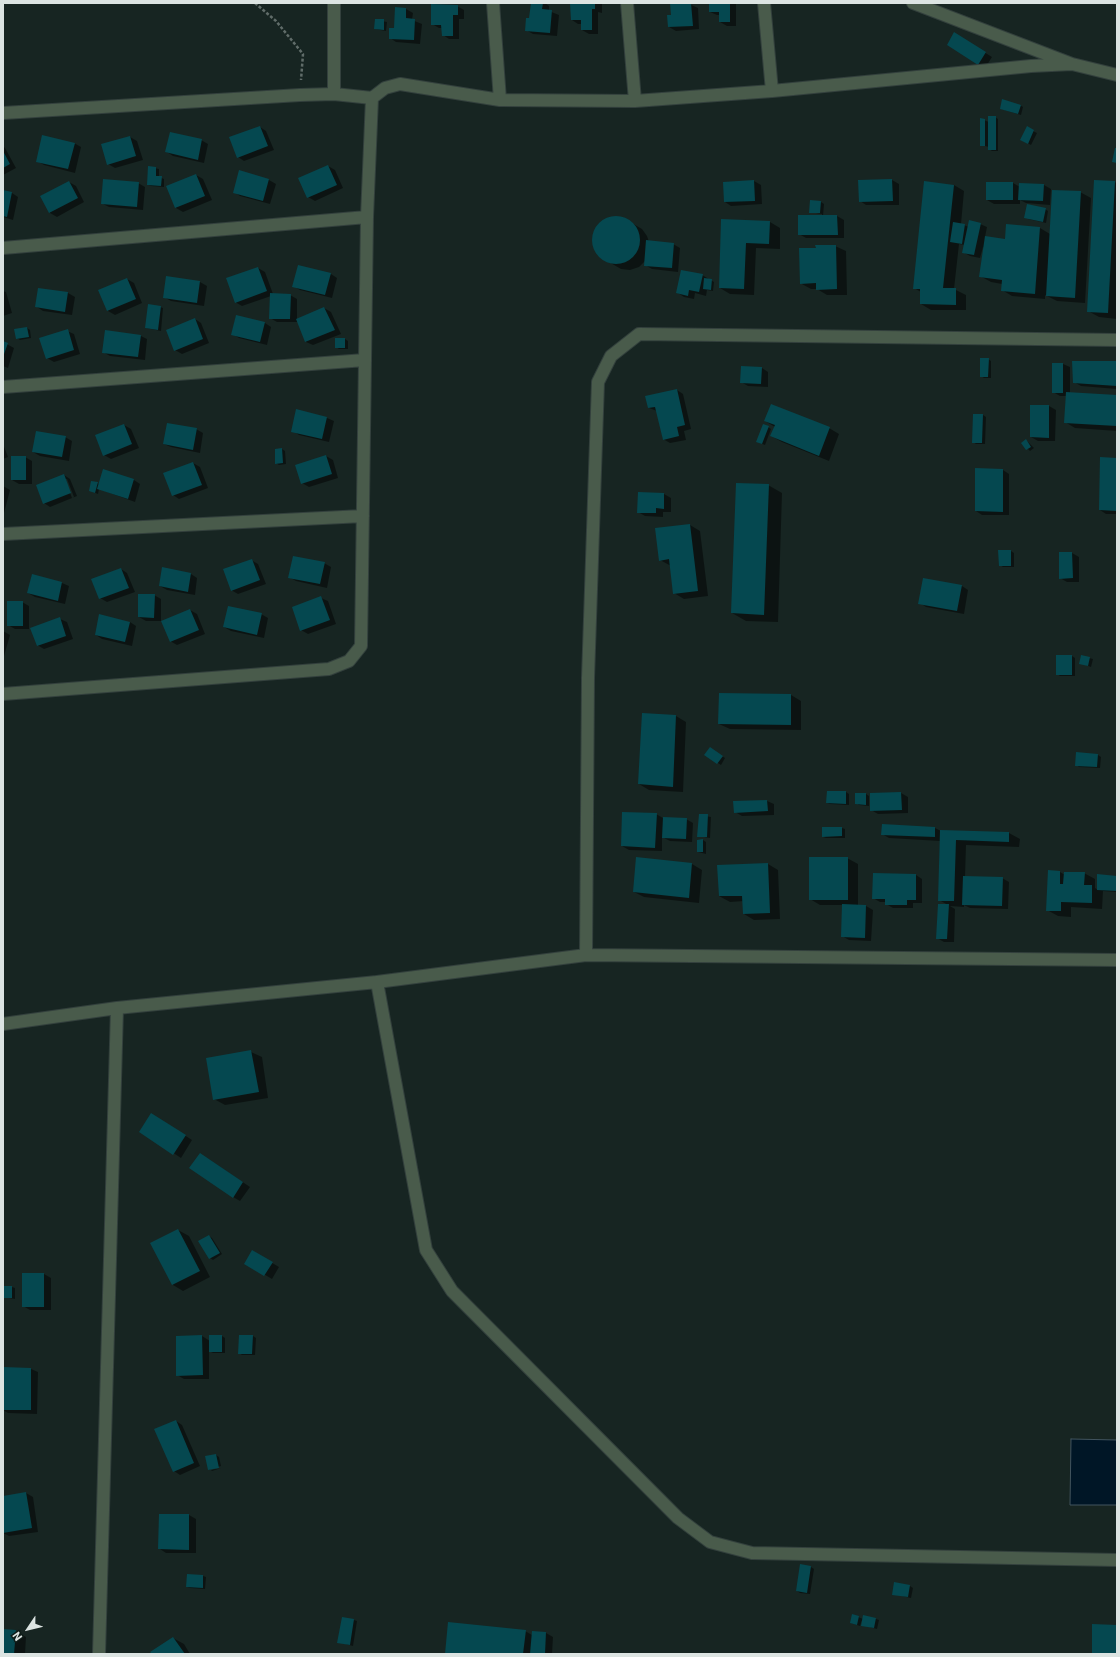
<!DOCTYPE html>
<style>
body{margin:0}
#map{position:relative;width:1120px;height:1657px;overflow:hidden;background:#172522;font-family:Roboto,sans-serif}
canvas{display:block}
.frame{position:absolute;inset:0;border:4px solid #dce4e2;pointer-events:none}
.north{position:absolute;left:8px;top:1609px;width:40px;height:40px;-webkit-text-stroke:3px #0e1c18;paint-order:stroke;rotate:235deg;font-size:11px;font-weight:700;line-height:16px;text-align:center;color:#dce4e2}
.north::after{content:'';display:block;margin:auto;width:14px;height:18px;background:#dce4e2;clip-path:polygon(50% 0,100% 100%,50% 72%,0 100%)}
</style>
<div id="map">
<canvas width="1120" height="1657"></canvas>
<div class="frame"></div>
<div class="north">N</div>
</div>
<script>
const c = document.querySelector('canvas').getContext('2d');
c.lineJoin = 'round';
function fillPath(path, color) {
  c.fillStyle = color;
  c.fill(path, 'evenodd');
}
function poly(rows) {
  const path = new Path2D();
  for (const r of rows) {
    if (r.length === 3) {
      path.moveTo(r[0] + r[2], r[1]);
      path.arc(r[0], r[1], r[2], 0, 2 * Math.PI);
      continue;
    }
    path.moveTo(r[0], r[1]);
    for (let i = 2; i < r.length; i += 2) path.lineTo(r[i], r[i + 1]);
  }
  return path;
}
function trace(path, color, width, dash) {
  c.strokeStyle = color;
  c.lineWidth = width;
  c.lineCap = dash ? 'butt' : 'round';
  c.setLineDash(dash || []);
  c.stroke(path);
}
const water = poly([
 [1071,1439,1117,1440,1117,1505,1070,1505,1071,1439]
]);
const shadow = poly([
 [532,3,545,3,549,6,549,11,559,15,557,36,533,34,526,30,530,19],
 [571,3,602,3,602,13,598,12,598,34,589,34,582,30,582,24,578,24,572,20],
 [671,3,687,3,698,8,699,29,676,31,669,27,672,16],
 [710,3,740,3,740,4,736,4,736,26,727,26,720,22,720,15,717,15,710,12],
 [457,6,464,10,464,19,459,19,459,39,449,39,443,35,442,28,439,28,432,24],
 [406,9,413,13,412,20,422,24,420,44,396,42,390,38],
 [376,20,387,22,386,31,375,29],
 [961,38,992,57,985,68,948,45],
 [1020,105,1023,107,1021,115,1001,109],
 [995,117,998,119,998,151,992,151,989,149,989,147,981,145,981,119,989,122],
 [260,127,266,131,274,150,244,161,238,157],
 [1027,128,1037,133,1031,145,1021,140],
 [130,137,137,141,143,160,115,168,108,164,102,145],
 [201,140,208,144,204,163,173,156,167,152],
 [74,143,81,147,75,173,44,165,37,161],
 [3,146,5,148,16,168,3,175],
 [328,166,335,170,343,188,315,201,308,197],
 [149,167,159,169,159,177,164,179,164,187,151,186,148,185],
 [240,171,269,180,276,184,270,204,240,196,234,192],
 [196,175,203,179,212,200,183,212,176,208,168,187],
 [892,180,899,184,899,205,866,205,860,201],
 [754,181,761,185,762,204,731,206,725,202],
 [69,182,76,186,84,202,57,217,50,213,41,196],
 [1115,182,1117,184,1117,319,1099,317,1088,311],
 [138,183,145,187,143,210,109,207,103,204],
 [1013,183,1020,187,1044,185,1051,189,1050,205,1026,203,1020,200,1020,204,994,204,987,200],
 [954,185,964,191,961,224,969,227,980,224,987,227,985,237,1006,240,1007,225,1040,228,1050,234,1080,192,1091,198,1085,303,1057,301,1045,295,1045,299,1012,296,1002,290,1002,284,991,282,980,276,984,248,983,247,980,258,970,256,963,252,965,245,959,244,954,289,966,295,966,310,931,310,921,304,921,292,914,288],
 [3,191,12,193,18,197,13,220,3,217],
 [821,202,824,204,823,216,837,216,844,220,844,238,806,238,799,234,822,216,822,214,810,212],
 [1045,209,1048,211,1046,223,1028,219],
 [614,218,623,218,642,229,647,236,649,242,673,244,680,248,678,272,652,269,645,265,645,261,639,267,630,270,621,269,602,258,596,251,594,243,594,234,598,226,605,220],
 [722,220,770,222,780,228,780,249,756,248,754,295,730,294,720,288],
 [835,246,846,251,847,295,827,295,817,289,811,289,800,283,817,249],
 [258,268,265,272,273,294,290,295,297,299,297,319,324,308,331,312,341,334,313,345,306,342,298,322,277,322,270,318,271,296,242,306,235,302],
 [331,274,337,278,332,298,300,290,293,286],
 [702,275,714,282,713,291,707,290,706,296,695,293,694,299,684,297,678,293],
 [167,277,200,282,207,286,204,306,171,301,164,297],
 [127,279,134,283,142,303,115,315,108,311,99,291],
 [39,289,68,293,75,297,72,315,43,311,37,307],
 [3,291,6,292,12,313,3,316],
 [160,307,163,308,161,331,146,328],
 [236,316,265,323,271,327,267,345,239,338,232,334],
 [195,319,201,323,209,343,182,354,175,350],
 [27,328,30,330,31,338,20,340,17,338],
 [67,331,74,334,80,354,54,362,47,358],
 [141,336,147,339,145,360,110,356,103,352],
 [345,339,348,341,348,349,339,349,336,347],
 [3,342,14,348,8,368,3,366],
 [988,359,991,361,991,378,984,378,981,376],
 [1116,362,1117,389,1081,386,1074,382],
 [1063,364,1070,367,1070,393,1117,396,1117,431,1075,428,1065,422,1066,396,1060,396,1053,392],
 [762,368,768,372,768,387,748,386,741,382],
 [677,390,683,394,691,429,684,431,686,440,670,443,663,439,657,411,649,408],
 [1049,406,1056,410,1055,441,1038,441,1031,437],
 [297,411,327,418,334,421,329,442,299,435,293,431],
 [983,415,986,417,985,444,976,444,973,442],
 [765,421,829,428,839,434,829,461,782,442,771,436,775,427],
 [124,425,131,429,139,448,111,459,104,455],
 [768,427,771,429,765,445,760,443],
 [196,429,203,433,200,453,171,447,164,444],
 [65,437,72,441,69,461,40,456,33,452],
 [1026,440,1034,448,1030,451,1022,443],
 [3,444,8,457,3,459],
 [282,449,285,451,286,464,279,465,276,463,276,450],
 [326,456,333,460,338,478,309,487,302,483],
 [25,457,32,461,32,484,19,484,12,480],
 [1117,459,1117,514,1106,514,1100,510],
 [193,463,200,467,208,488,179,499,173,495],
 [1003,470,1009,474,1009,515,982,515,976,511],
 [64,475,70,479,77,496,50,507,44,503],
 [65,479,67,479,74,497,72,498],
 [134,480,140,484,135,502,99,489,98,494,93,492,97,483,99,484],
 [768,485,782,493,778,622,746,621,732,613],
 [3,486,10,490,4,513,3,512],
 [639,493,664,494,671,498,671,512,663,512,663,517,645,516,638,512],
 [690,525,700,531,708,596,684,599,674,593,671,566,660,560],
 [1011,551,1014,553,1014,567,1003,567,1000,565],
 [1072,553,1079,557,1079,582,1067,582,1060,578],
 [251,560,258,564,266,584,238,594,231,590],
 [324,563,331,567,327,588,296,581,289,577],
 [121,569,127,573,135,592,107,602,100,598],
 [191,574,197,578,195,595,167,590,160,586],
 [32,575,62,583,69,586,65,604,35,597,28,593],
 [924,579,962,586,968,590,964,614,926,607,920,603],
 [154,595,161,599,161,621,146,621,139,617],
 [321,598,328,601,336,624,308,634,301,630],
 [22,602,29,606,29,629,15,629,8,625],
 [190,610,197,614,205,634,177,645,170,641],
 [261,614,268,618,264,638,231,631,224,627],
 [60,619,67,622,73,639,44,649,37,645],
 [130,622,136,626,132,646,102,639,96,635],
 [3,631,10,635,4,656,3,656],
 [1072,656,1075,658,1075,676,1060,676,1057,674],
 [1081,656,1093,659,1091,667,1080,663],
 [791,695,801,701,801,730,730,729,719,724],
 [643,714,676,716,686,722,683,792,649,790,639,784],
 [710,748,725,758,721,765,705,755],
 [1077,753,1098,755,1101,757,1100,768,1079,767,1076,765],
 [846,792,849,794,849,805,830,804,827,803],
 [901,793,908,797,908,813,878,814,871,810],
 [866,794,869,796,869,806,859,805,856,803],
 [767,801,774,804,774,815,742,816,735,812,734,802],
 [656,814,663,818,686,819,693,823,692,842,670,841,662,837,662,851,629,850,622,846],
 [700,815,711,817,710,838,698,836],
 [883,825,935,828,941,831,1009,833,1020,839,1019,847,966,845,965,877,1002,878,1009,882,1008,909,970,908,964,905,964,907,950,906,955,909,954,942,944,942,937,938,948,905,939,900,940,841,889,838,882,834],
 [842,828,845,829,845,838,826,838,823,837],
 [703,840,706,842,706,854,698,852],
 [847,858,858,864,858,906,866,906,873,910,871,941,849,940,842,936,843,905,820,905,810,899],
 [692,864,702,870,699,903,644,897,634,892],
 [768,864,778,870,780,919,754,920,744,914,744,901,730,902,719,896],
 [1060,872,1065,875,1084,873,1095,879,1095,888,1098,890,1117,877,1117,892,1103,891,1102,909,1071,907,1071,917,1058,916,1047,910],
 [916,875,922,879,922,903,913,903,913,908,893,908,886,904,886,902,880,902,873,898],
 [251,1052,262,1057,268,1098,225,1105,214,1099],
 [158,1118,192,1140,181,1158,140,1131],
 [207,1158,250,1187,240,1201,233,1197],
 [178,1230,189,1236,210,1277,183,1291,173,1285],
 [209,1236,212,1238,222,1254,213,1260,210,1258],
 [252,1251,279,1267,272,1279,245,1263],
 [44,1274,51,1278,51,1310,30,1310,23,1306],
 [3,1287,12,1287,15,1288,15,1299,3,1297],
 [202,1336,210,1341,222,1336,225,1338,225,1353,213,1353,209,1351,209,1379,184,1379,177,1375],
 [253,1336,256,1338,255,1355,242,1355,239,1353],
 [3,1368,31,1369,38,1372,37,1414,8,1413,3,1410],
 [176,1421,182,1425,200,1466,180,1475,174,1471],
 [216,1455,219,1457,221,1466,210,1469,210,1470,209,1469],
 [221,1468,212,1471,211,1470],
 [26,1493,33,1497,38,1532,9,1536,3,1533,3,1497],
 [189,1515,196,1519,196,1553,166,1553,160,1549],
 [811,1567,814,1569,810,1594,800,1593,797,1591],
 [203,1576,206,1577,205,1589,190,1588,187,1587],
 [910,1586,913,1588,911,1598,893,1594],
 [853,1615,863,1619,876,1619,879,1620,877,1629,862,1625,863,1620,862,1620,860,1626,851,1623],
 [354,1620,357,1621,353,1646,338,1642],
 [3,1630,15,1631,26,1637,25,1654,3,1654],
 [525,1631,532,1635,533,1632,546,1633,553,1637,552,1654,446,1654],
 [173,1638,184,1644,190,1654,153,1654]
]);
const building = poly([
 [531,3,543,3,542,9,552,10,550,33,525,31,526,18,529,18],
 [570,3,595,3,595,9,592,9,592,30,581,30,581,20,571,20],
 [670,3,691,3,693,26,668,27,667,15,671,15],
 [709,3,730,3,730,22,719,22,719,12,709,12],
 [431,4,458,5,458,15,453,15,453,36,442,36,441,25,431,25],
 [395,7,406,8,406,18,415,19,414,40,389,39,389,28,394,28],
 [375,19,384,19,384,30,374,29],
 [954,32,986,52,978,65,947,45],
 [1002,99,1021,105,1018,114,1000,109],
 [988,116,996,116,996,150,988,150],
 [980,118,985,119,985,146,980,146],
 [260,126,268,146,237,158,229,137],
 [1027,126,1034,130,1028,144,1020,140],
 [170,132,202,139,198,160,165,152],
 [42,135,75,143,68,169,36,162],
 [130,136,136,156,107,165,101,144],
 [1115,148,1117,148,1117,163,1112,162],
 [3,151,10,164,3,168],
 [328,165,337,185,307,198,298,178],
 [148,166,156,167,156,176,162,176,161,186,147,185],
 [239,170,269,179,263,201,233,193],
 [196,174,205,196,175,208,166,186],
 [103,179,139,182,137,207,101,204],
 [892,179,893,201,859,202,858,180],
 [754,180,755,201,724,202,723,182],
 [1094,180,1115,181,1108,313,1087,312],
 [69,181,78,198,49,213,40,196],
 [924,181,954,185,943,288,956,288,956,305,920,304,920,289,913,289],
 [986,182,1013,182,1013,200,986,200],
 [1019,183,1044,184,1043,201,1018,200],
 [3,190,12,192,7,217,3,216],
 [1052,190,1081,191,1075,298,1046,296],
 [810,200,821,201,820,213,809,213],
 [1027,204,1046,208,1043,222,1024,218],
 [798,215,837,215,838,235,798,235],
 [616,240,24],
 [721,219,770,221,769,244,746,243,744,289,719,288],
 [969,220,981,223,974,255,962,253],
 [953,222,965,224,962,244,950,242],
 [1006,224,1040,227,1035,294,1001,291,1002,280,979,277,985,236,1005,239],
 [646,240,674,243,672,268,644,266],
 [815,245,836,245,837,289,816,290,816,283,800,284,799,248,816,248],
 [298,265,331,273,325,295,292,287],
 [258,267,267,291,235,303,226,278],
 [681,270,703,274,699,292,689,290,688,296,676,293],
 [166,276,200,281,197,303,163,298],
 [127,278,136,299,107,311,98,290],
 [704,278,712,279,711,290,703,289],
 [38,288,68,292,65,312,35,307],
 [270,293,291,294,290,319,269,319],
 [148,304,161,306,158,330,145,328],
 [324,307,335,330,305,342,296,319],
 [236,315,265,322,260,342,231,335],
 [195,318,203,339,174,351,166,330],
 [27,327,29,337,16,339,14,329],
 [68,329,74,350,46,359,39,338],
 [105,330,141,335,138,357,102,353],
 [335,338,345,338,345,348,335,348],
 [3,341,8,343,3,357],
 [980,358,989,358,988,377,980,377],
 [1072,361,1116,361,1117,386,1073,383],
 [1052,363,1063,363,1063,393,1052,393],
 [741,366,762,367,761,384,740,383],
 [677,389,685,425,677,427,679,436,663,440,655,407,648,408,645,396],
 [1066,392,1117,395,1117,426,1064,423],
 [771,404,830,427,819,456,770,436,775,425,764,421],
 [1030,405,1049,405,1049,438,1030,437],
 [296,409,327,417,322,439,291,432],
 [973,414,983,414,982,443,972,443],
 [167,423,197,428,193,450,163,444],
 [124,424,132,444,103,456,95,435],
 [763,424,769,426,762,444,756,442],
 [36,431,66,436,62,457,32,452],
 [1026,439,1031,447,1026,450,1021,443],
 [282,448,283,463,275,464,275,449],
 [326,455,332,474,301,484,295,465],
 [11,456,26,456,26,480,11,480],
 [1100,457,1117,458,1117,511,1099,510],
 [193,462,202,485,172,496,163,473],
 [975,468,1003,469,1003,512,975,511],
 [103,469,134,479,128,499,97,489],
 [64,474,71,493,43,504,36,485],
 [91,481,98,482,95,493,89,491],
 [736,483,769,484,764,615,731,613],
 [638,492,664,493,664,509,656,508,656,513,637,513],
 [690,524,698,591,673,594,669,559,659,561,655,528],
 [998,550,1011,550,1011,566,999,566],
 [1059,552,1072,552,1073,578,1059,579],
 [293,556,325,562,320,584,288,578],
 [252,559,260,580,231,591,223,569],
 [162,567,191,573,188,592,159,586],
 [121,568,129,588,99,599,91,579],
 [32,574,62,582,58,601,27,593],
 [923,578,962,585,957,611,918,604],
 [138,594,155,594,154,618,138,617],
 [321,596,330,620,300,631,292,607],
 [7,601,23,601,23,626,7,626],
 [228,606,262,613,257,635,223,627],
 [190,609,199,630,170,642,161,621],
 [99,614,130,622,125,642,95,635],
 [60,617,66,636,37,646,30,628],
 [1056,655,1072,655,1072,675,1056,675],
 [1081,655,1090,657,1088,666,1079,664],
 [719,693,791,694,791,725,718,724],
 [642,713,676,715,673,787,638,784],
 [710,747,723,756,717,764,704,755],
 [1076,752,1098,754,1097,767,1075,766],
 [827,791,846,791,846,804,826,803],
 [901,792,902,810,870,811,870,793],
 [855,793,866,793,866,805,855,804],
 [767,800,768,811,734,813,733,801],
 [622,812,657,813,655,848,621,846],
 [699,814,708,814,707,837,697,837],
 [663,817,687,818,686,839,662,838],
 [882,824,935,827,935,837,881,835],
 [822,827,842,827,842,836,822,837],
 [940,830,1009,832,1009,842,956,840,954,901,938,901],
 [703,839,703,852,697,852,697,840],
 [636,857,692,863,689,898,633,892],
 [809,857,848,857,848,900,809,900],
 [768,863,770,913,743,914,742,896,719,896,717,865],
 [1048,870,1060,871,1060,884,1063,884,1064,872,1085,872,1084,885,1092,885,1092,903,1061,902,1061,911,1046,911],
 [873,873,916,874,916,900,907,900,907,905,885,905,885,899,872,899],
 [1097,874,1117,876,1117,891,1097,890],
 [963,876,1003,877,1002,906,962,905],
 [842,904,866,905,865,938,841,937],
 [938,904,949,904,947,939,936,939],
 [251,1050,259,1092,213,1100,206,1058],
 [151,1113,186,1135,173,1155,139,1132],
 [200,1153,243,1182,233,1198,189,1168],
 [178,1229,200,1271,172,1285,150,1243],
 [209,1235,220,1253,209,1259,198,1241],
 [252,1250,273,1262,264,1276,244,1264],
 [22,1273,44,1273,44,1307,22,1307],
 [3,1286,12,1286,12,1298,3,1298],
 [202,1335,203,1375,176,1376,176,1336],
 [209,1335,222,1335,222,1352,209,1352],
 [239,1335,253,1335,252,1354,238,1354],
 [3,1367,31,1368,31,1410,3,1410],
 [176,1420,194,1463,173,1472,154,1429],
 [216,1454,219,1468,208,1470,205,1456],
 [26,1492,32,1528,3,1533,3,1496],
 [159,1514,189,1514,189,1550,158,1549],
 [800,1564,811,1566,807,1593,796,1591],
 [187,1574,203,1575,203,1588,186,1587],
 [894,1582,910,1585,908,1597,892,1595],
 [852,1614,859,1616,857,1625,850,1623],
 [863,1615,876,1618,874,1628,861,1626],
 [342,1617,354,1619,350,1645,337,1643],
 [448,1622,526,1630,523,1654,445,1654],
 [1092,1624,1117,1625,1117,1654,1092,1654],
 [3,1629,16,1630,14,1654,3,1654],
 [532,1631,546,1632,545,1654,530,1654],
 [173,1637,185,1654,152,1654,150,1652]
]);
const path = poly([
 [255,3,276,21,303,54,301,80]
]);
const street = poly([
 [493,3,500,100],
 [627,3,635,101],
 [764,3,772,91],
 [913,3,1072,64,1117,75],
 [334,94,334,3],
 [3,113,300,95,334,94,372,98],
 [3,248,367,217],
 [3,387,365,360],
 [3,534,363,516],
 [3,694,329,669,349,661,361,646,367,217,372,98,385,88,400,84,500,100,635,101,772,91,1031,66,1072,64],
 [586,955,588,678,598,382,611,356,639,334,1117,340],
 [377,982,426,1250,452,1291,678,1518,710,1542,752,1553,1117,1560],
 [3,1024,117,1008,377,982,586,955,1117,960],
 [99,1654,117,1008]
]);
fillPath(water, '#001626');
trace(water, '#42545e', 1);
fillPath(shadow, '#0007');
fillPath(building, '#054850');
trace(street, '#33403d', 14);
trace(path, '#606c69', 2.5, [3, 2]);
trace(street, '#495b4b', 12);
</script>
